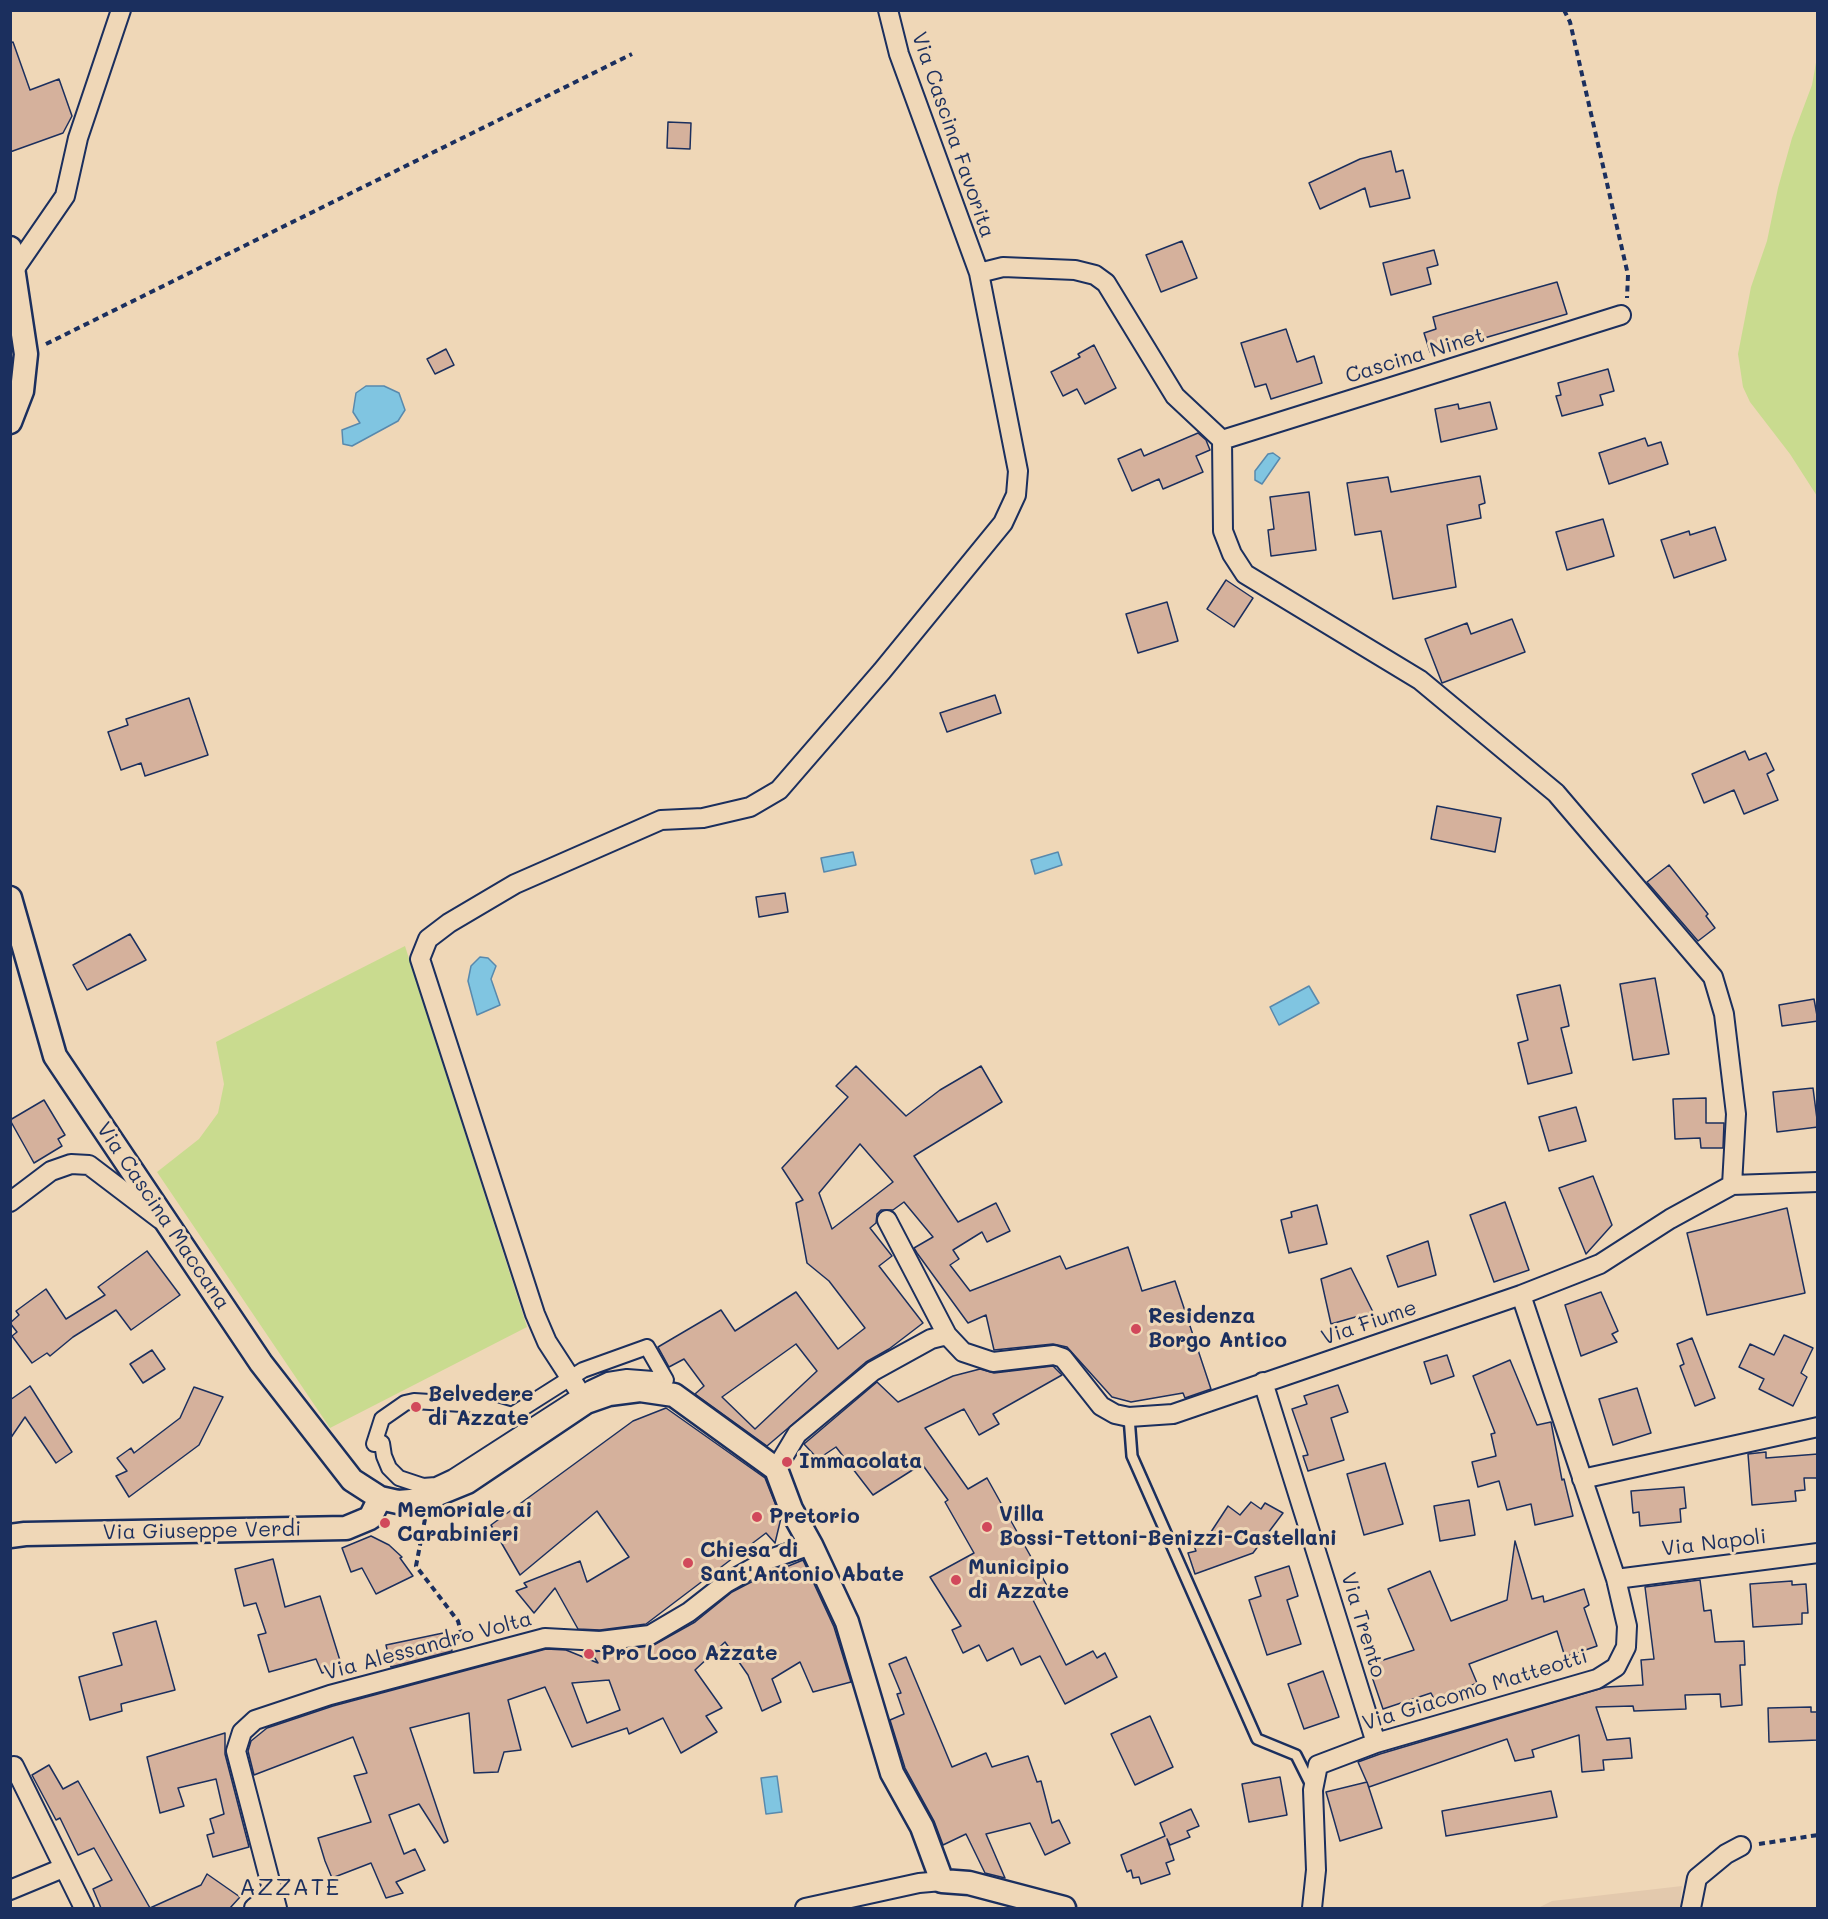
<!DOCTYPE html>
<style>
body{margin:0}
#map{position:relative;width:1828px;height:1919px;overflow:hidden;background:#efd7b7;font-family:Mali,sans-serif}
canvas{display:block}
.frame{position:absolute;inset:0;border:12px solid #1b2f5e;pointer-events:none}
</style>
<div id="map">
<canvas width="1828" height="1919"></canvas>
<div class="frame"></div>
</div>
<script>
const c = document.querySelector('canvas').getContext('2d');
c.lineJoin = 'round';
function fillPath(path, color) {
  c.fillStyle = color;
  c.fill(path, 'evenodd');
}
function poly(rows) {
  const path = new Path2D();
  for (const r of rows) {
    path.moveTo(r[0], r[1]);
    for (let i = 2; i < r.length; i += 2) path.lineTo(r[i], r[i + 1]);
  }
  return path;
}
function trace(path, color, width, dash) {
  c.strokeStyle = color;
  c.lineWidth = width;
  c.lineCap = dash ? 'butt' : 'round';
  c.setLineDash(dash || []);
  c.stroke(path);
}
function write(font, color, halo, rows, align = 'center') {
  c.font = font + ' Mali,sans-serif';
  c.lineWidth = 6;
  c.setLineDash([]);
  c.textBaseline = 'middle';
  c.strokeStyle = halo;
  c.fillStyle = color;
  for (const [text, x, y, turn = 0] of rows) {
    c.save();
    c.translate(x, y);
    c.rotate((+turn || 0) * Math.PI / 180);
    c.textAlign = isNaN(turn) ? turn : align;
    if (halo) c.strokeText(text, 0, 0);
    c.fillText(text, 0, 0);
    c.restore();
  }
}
const built = poly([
 [1682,1886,1680,1908,1538,1908,1552,1901]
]);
const green = poly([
 [1817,57,1818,496,1817,496,1790,454,1750,402,1743,387,1738,354,1751,287,1767,241,1778,188,1792,138,1812,85],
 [405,946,527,1327,330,1428,157,1172,199,1139,218,1113,224,1084,216,1042]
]);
const water = poly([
 [366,386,384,386,399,393,405,410,398,421,352,446,343,444,342,430,360,423,353,412,356,393,366,386],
 [1273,453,1280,458,1262,484,1255,480,1255,471,1268,454,1273,453],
 [853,852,856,865,824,872,821,858,853,852],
 [1058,852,1062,865,1035,874,1031,860,1058,852],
 [480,957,488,958,496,966,491,979,500,1005,477,1015,468,981,471,966,480,957],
 [1309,986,1319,1003,1279,1025,1270,1007,1309,986],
 [777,1776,782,1812,766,1814,761,1778,777,1776]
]);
const building = poly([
 [13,42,30,90,59,79,72,116,63,133,10,152,10,43,13,42],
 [668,122,691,123,690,149,667,148,668,122],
 [1391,151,1396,172,1403,170,1410,198,1370,207,1365,188,1320,209,1309,183,1360,159,1391,151],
 [1182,241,1197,278,1161,292,1146,255,1182,241],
 [1434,250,1438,265,1427,268,1431,284,1391,295,1383,263,1434,250],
 [1557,282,1567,314,1443,350,1441,348,1430,352,1424,333,1436,329,1433,317,1557,282],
 [1286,329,1297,362,1314,356,1322,383,1271,399,1266,384,1255,387,1241,343,1286,329],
 [1094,345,1116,388,1085,404,1077,389,1063,396,1051,372,1080,357,1078,354,1094,345],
 [446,349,454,365,435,374,427,359,446,349],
 [1608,369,1614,391,1600,395,1603,405,1562,416,1556,396,1561,395,1558,383,1608,369],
 [1490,402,1497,429,1441,442,1435,409,1458,404,1459,409,1490,402],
 [1198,433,1206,440,1210,450,1196,456,1203,472,1163,489,1159,479,1132,491,1118,459,1141,449,1144,456,1198,433],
 [1645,438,1648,446,1661,442,1668,464,1609,484,1599,453,1645,438],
 [1480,476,1485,503,1479,505,1481,518,1447,525,1456,587,1393,599,1381,531,1355,535,1347,483,1388,477,1391,492,1480,476],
 [1309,492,1316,550,1271,556,1268,530,1274,529,1270,497,1309,492],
 [1603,519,1614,556,1567,570,1556,532,1603,519],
 [1715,527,1726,560,1674,578,1661,540,1689,531,1690,535,1715,527],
 [1226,580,1253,598,1234,627,1207,609,1226,580],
 [1167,602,1178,641,1138,653,1126,614,1167,602],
 [1512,619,1525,652,1442,683,1425,639,1467,623,1471,634,1512,619],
 [995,695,1001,713,947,732,940,713,995,695],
 [189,698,208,755,145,776,141,763,121,770,108,732,128,725,126,719,189,698],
 [1745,751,1749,760,1766,753,1774,770,1767,774,1778,800,1744,814,1734,790,1704,803,1692,774,1745,751],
 [1437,806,1501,818,1495,852,1431,839,1437,806],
 [1669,865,1708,914,1706,916,1715,928,1698,941,1647,882,1669,865],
 [785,893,788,912,759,917,756,897,785,893],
 [130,934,146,960,87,990,73,965,130,934],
 [1655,978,1669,1054,1633,1060,1620,984,1655,978],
 [1560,985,1569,1026,1561,1028,1572,1073,1528,1084,1518,1043,1528,1040,1517,995,1560,985],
 [1814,999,1818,1021,1782,1026,1779,1005,1814,999],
 [856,1066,906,1116,940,1090,981,1066,1002,1102,914,1156,958,1222,996,1203,1010,1231,987,1242,982,1232,953,1250,959,1259,950,1265,970,1291,1060,1256,1066,1269,1128,1247,1142,1291,1175,1281,1211,1389,1185,1398,1183,1393,1131,1402,1112,1397,1067,1347,1053,1344,994,1350,986,1315,968,1323,917,1253,914,1248,933,1237,904,1202,893,1210,881,1210,877,1214,876,1223,870,1228,892,1256,879,1266,923,1323,889,1349,866,1362,767,1446,695,1394,704,1386,684,1359,669,1367,658,1347,721,1310,735,1331,796,1292,838,1349,865,1328,829,1281,807,1263,796,1203,803,1200,782,1168,848,1097,836,1086,856,1066],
 [860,1144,893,1182,832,1229,819,1193,860,1144],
 [796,1344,817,1371,755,1429,722,1397,796,1344],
 [1813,1088,1818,1127,1777,1132,1773,1092,1813,1088],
 [1706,1098,1706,1123,1724,1123,1723,1148,1701,1148,1700,1138,1675,1139,1673,1099,1706,1098],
 [44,1100,65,1135,58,1139,62,1146,34,1163,10,1120,44,1100],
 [1576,1107,1586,1141,1549,1151,1539,1117,1576,1107],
 [1593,1176,1612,1225,1586,1254,1559,1188,1593,1176],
 [1505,1202,1529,1270,1494,1282,1470,1215,1505,1202],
 [1317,1205,1327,1244,1289,1253,1281,1220,1292,1217,1291,1212,1317,1205],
 [1787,1208,1805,1293,1707,1315,1687,1233,1787,1208],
 [1428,1241,1436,1275,1398,1287,1387,1256,1428,1241],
 [147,1251,180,1295,131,1330,116,1310,73,1337,50,1356,47,1353,32,1363,12,1336,17,1332,10,1323,19,1315,16,1311,46,1289,66,1319,105,1295,98,1287,147,1251],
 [1351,1268,1373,1312,1331,1324,1321,1279,1351,1268],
 [1601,1292,1618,1331,1612,1334,1617,1342,1581,1356,1565,1305,1601,1292],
 [1784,1335,1813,1348,1801,1373,1807,1377,1793,1406,1759,1389,1764,1379,1739,1367,1750,1344,1774,1355,1784,1335],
 [1692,1338,1715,1398,1695,1406,1680,1366,1684,1364,1677,1344,1692,1338],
 [152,1350,165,1369,143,1383,130,1364,152,1350],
 [1447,1355,1454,1376,1431,1384,1424,1362,1447,1355],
 [1510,1360,1537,1425,1551,1422,1562,1480,1564,1479,1573,1516,1535,1525,1531,1504,1507,1510,1499,1481,1478,1487,1472,1462,1496,1456,1491,1434,1495,1433,1473,1376,1510,1360],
 [1053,1366,1062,1375,993,1414,999,1424,979,1435,964,1409,925,1428,968,1489,987,1478,1050,1591,1033,1600,1066,1665,1093,1651,1097,1658,1105,1653,1117,1677,1065,1704,1040,1656,1021,1665,1013,1648,987,1661,979,1645,963,1653,952,1630,961,1626,930,1577,974,1553,945,1502,948,1500,922,1464,873,1495,836,1447,818,1459,804,1444,877,1382,898,1402,953,1376,980,1369,994,1373,1053,1366],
 [1338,1385,1348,1412,1331,1418,1344,1460,1308,1471,1303,1456,1308,1455,1292,1409,1307,1404,1304,1396,1338,1385],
 [30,1386,72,1452,56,1463,25,1417,10,1439,10,1400,30,1386],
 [194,1387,223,1397,199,1445,129,1497,116,1476,127,1471,117,1458,131,1448,134,1453,180,1418,194,1387],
 [1637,1388,1651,1433,1613,1445,1599,1399,1637,1388],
 [666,1408,765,1478,781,1518,775,1543,766,1533,646,1624,600,1630,578,1629,555,1588,534,1613,516,1591,527,1587,524,1583,580,1561,587,1582,629,1557,597,1511,520,1575,491,1525,633,1421,666,1408],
 [1766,1452,1766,1458,1818,1454,1818,1478,1804,1478,1805,1490,1795,1491,1796,1501,1752,1505,1748,1454,1766,1452],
 [1385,1463,1403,1524,1364,1535,1347,1474,1385,1463],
 [1684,1487,1686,1508,1680,1509,1681,1522,1640,1526,1639,1512,1633,1513,1631,1491,1684,1487],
 [1469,1500,1475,1535,1440,1541,1434,1506,1469,1500],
 [1251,1502,1261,1509,1265,1503,1283,1513,1253,1553,1195,1574,1188,1553,1196,1551,1191,1538,1209,1535,1228,1506,1240,1515,1251,1502],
 [371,1536,389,1545,402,1557,400,1558,413,1576,376,1594,362,1568,351,1572,342,1548,371,1536],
 [1515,1541,1532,1599,1543,1596,1544,1602,1584,1589,1589,1605,1584,1608,1597,1646,1565,1657,1557,1631,1469,1664,1477,1683,1435,1701,1431,1693,1383,1709,1368,1665,1414,1650,1388,1589,1430,1571,1451,1621,1507,1600,1515,1541],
 [273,1559,285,1607,320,1596,342,1667,322,1673,316,1659,269,1672,258,1635,266,1633,256,1603,244,1606,235,1569,273,1559],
 [803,1560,834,1627,851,1682,813,1692,800,1662,772,1679,781,1702,762,1711,748,1675,725,1642,695,1670,722,1708,706,1716,717,1732,681,1753,663,1718,629,1734,627,1728,572,1747,545,1687,508,1700,521,1750,504,1752,498,1772,474,1773,469,1713,410,1728,448,1841,444,1843,419,1804,389,1815,404,1854,415,1849,425,1870,396,1882,403,1893,386,1898,371,1863,332,1878,325,1861,318,1838,371,1822,354,1776,367,1773,353,1737,254,1775,248,1751,251,1741,267,1728,333,1706,546,1649,566,1650,598,1663,591,1652,652,1646,695,1622,732,1592,757,1579,803,1560],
 [609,1680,620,1710,587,1723,572,1683,609,1680],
 [1289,1566,1298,1596,1287,1600,1301,1644,1267,1655,1249,1600,1261,1596,1255,1577,1289,1566],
 [1700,1580,1704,1611,1711,1610,1715,1642,1744,1641,1745,1665,1740,1665,1742,1705,1721,1707,1720,1694,1685,1695,1686,1709,1634,1711,1633,1706,1596,1707,1607,1740,1630,1738,1632,1758,1603,1760,1604,1770,1582,1772,1579,1735,1532,1750,1534,1757,1515,1761,1507,1739,1369,1787,1358,1762,1380,1754,1606,1687,1643,1685,1641,1660,1654,1659,1645,1587,1700,1580],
 [1792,1581,1792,1585,1806,1584,1808,1613,1802,1613,1802,1624,1753,1627,1750,1584,1792,1581],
 [156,1621,175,1690,121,1704,122,1711,90,1720,79,1677,122,1665,113,1633,156,1621],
 [448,1632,452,1651,391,1667,386,1645,448,1632],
 [906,1657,952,1767,986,1753,992,1767,1028,1756,1037,1782,1041,1781,1052,1823,1059,1820,1070,1843,1045,1855,1030,1823,986,1834,1005,1878,985,1873,966,1834,943,1845,934,1821,905,1768,890,1720,904,1714,897,1694,901,1693,889,1664,906,1657],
 [1323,1671,1339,1717,1304,1729,1288,1684,1323,1671],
 [1811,1707,1811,1712,1818,1712,1818,1740,1769,1742,1768,1708,1811,1707],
 [1150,1716,1173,1767,1135,1785,1111,1734,1150,1716],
 [225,1733,225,1754,249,1847,213,1857,207,1835,214,1833,210,1819,224,1814,216,1779,178,1788,184,1806,160,1813,147,1757,225,1733],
 [49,1765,63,1789,78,1781,150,1908,101,1908,93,1889,112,1880,94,1848,78,1855,60,1818,56,1820,32,1775,49,1765],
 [1280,1777,1287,1815,1249,1822,1242,1784,1280,1777],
 [1367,1782,1382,1828,1340,1841,1326,1792,1367,1782],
 [1551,1791,1557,1817,1446,1836,1442,1811,1551,1791],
 [1191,1809,1199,1826,1187,1831,1190,1837,1170,1845,1167,1839,1174,1860,1166,1863,1170,1874,1141,1884,1139,1877,1133,1878,1131,1870,1127,1872,1121,1855,1165,1836,1160,1823,1191,1809],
 [207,1874,240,1897,230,1908,150,1908,201,1885,207,1874]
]);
const path = poly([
 [1564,10,1570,22,1628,275,1627,298],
 [46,344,632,54],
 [425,1519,416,1566,458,1621,463,1640],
 [1759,1844,1818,1835]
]);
const service = poly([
 [1129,1417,1132,1456,1257,1739,1296,1755,1311,1785]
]);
const pedestrian = poly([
 [647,1347,666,1380,627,1377,608,1380,591,1388,453,1477,436,1485,423,1486,399,1478,389,1468,384,1456,382,1443,374,1444,382,1419,405,1403,414,1401,478,1405,512,1415,583,1370,647,1347]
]);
const minor = poly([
 [14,270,65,196,78,138,121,10],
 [979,273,1003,267,1075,270,1095,275,1106,283,1175,396,1222,440,1223,531,1232,554,1245,574,1420,680,1556,793,1713,977,1724,1014,1736,1114,1732,1185],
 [1222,440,1621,315],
 [10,1202,51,1171,71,1164,89,1165,160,1219],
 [887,1220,947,1335,963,1352,993,1362,1054,1355,1063,1358,1101,1406,1115,1414,1129,1417,1173,1414,1521,1295,1600,1264,1670,1219,1732,1185,1818,1182],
 [1263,1382,1376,1743],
 [586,1402,547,1342,535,1314,420,959,428,939,449,923,515,884,661,820,703,818,750,807,779,790,882,671,1003,523,1016,495,1018,471,979,273,899,54,888,10],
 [776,1469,797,1434,873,1371,931,1339,947,1335],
 [1582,1479,1818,1427],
 [1616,1579,1818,1553],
 [14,1766,84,1908],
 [10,1890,63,1868],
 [254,1908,272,1893],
 [277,1908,236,1751,242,1732,255,1720,330,1695,545,1638,600,1641,650,1635,689,1612,726,1583,767,1560,811,1545],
 [805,1908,919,1883,942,1881],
 [1312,1908,1316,1870,1313,1790,1318,1765,1376,1743,1597,1679,1616,1667,1626,1647,1627,1626,1616,1579,1521,1295],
 [1691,1908,1697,1878,1726,1854,1741,1846]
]);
const tertiary = poly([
 [10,248,26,354,22,391,10,422],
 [10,898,55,1056,261,1363,352,1480,380,1498,398,1502,423,1500,467,1482,586,1402,609,1394,640,1390,674,1395,776,1469,791,1509,811,1545,847,1622,892,1773,922,1827,942,1881,969,1883,1064,1908],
 [10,1536,25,1534,346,1528,370,1518,380,1498]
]);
const markers = [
 [1136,1329,6,"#d1495b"],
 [416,1407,6,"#d1495b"],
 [787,1462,6,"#d1495b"],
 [757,1517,6,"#d1495b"],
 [385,1523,6,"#d1495b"],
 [987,1527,6,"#d1495b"],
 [688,1563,6,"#d1495b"],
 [956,1580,6,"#d1495b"],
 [589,1654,6,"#d1495b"]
];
const streetNames = [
 ["Via Cascina Favorita",953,135,71],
 ["Cascina Ninet",1415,356,-17],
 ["Via Cascina Maccana",163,1216,56],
 ["Via Fiume",1369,1323,-19],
 ["Via Giuseppe Verdi",202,1531,-1],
 ["Via Napoli",1714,1543,-7],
 ["Via Trento",1363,1625,73],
 ["Via Alessandro Volta",428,1646,-15],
 ["Via Giacomo Matteotti",1475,1690,-17]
];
const poiNames = [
 ["Residenza",1148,1317],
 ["Borgo Antico",1148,1341],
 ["Belvedere",428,1395],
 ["di Azzate",428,1419],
 ["Immacolata",799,1462],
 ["Memoriale ai",397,1511],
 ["Carabinieri",397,1535],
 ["Villa",999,1515],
 ["Bossi-Tettoni-Benizzi-Castellani",999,1539],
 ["Pretorio",769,1517],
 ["Chiesa di",700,1551],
 ["Sant'Antonio Abate",700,1575],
 ["Municipio",968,1568],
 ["di Azzate",968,1592],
 ["Pro Loco Azzate",601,1654]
];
const quarterNames = [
 ["AZZATE",290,1888]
];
fillPath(built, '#e3c9ad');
fillPath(green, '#c9db8f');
fillPath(water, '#80c5e1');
trace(water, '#5889ad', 1.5);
fillPath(building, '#d5b19c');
trace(building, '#1b2f5e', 1.5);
trace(service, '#1b2f5e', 14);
trace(pedestrian, '#1b2f5e', 18);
trace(minor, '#1b2f5e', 22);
trace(tertiary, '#1b2f5e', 27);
trace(path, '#1b2f5e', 4, [6, 4.5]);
trace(service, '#efd7b7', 9);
trace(pedestrian, '#efd7b7', 14);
trace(minor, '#efd7b7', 18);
trace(tertiary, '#efd7b7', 22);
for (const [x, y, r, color] of markers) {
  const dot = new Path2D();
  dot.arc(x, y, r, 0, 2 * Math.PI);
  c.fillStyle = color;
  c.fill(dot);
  trace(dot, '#efd7b7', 2);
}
write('21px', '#1b2f5e', '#efd7b7', streetNames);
write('bold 21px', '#1b2f5e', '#efd7b7', poiNames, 'left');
c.letterSpacing = '1.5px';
write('24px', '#1b2f5e', '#efd7b7', quarterNames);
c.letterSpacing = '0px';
</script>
